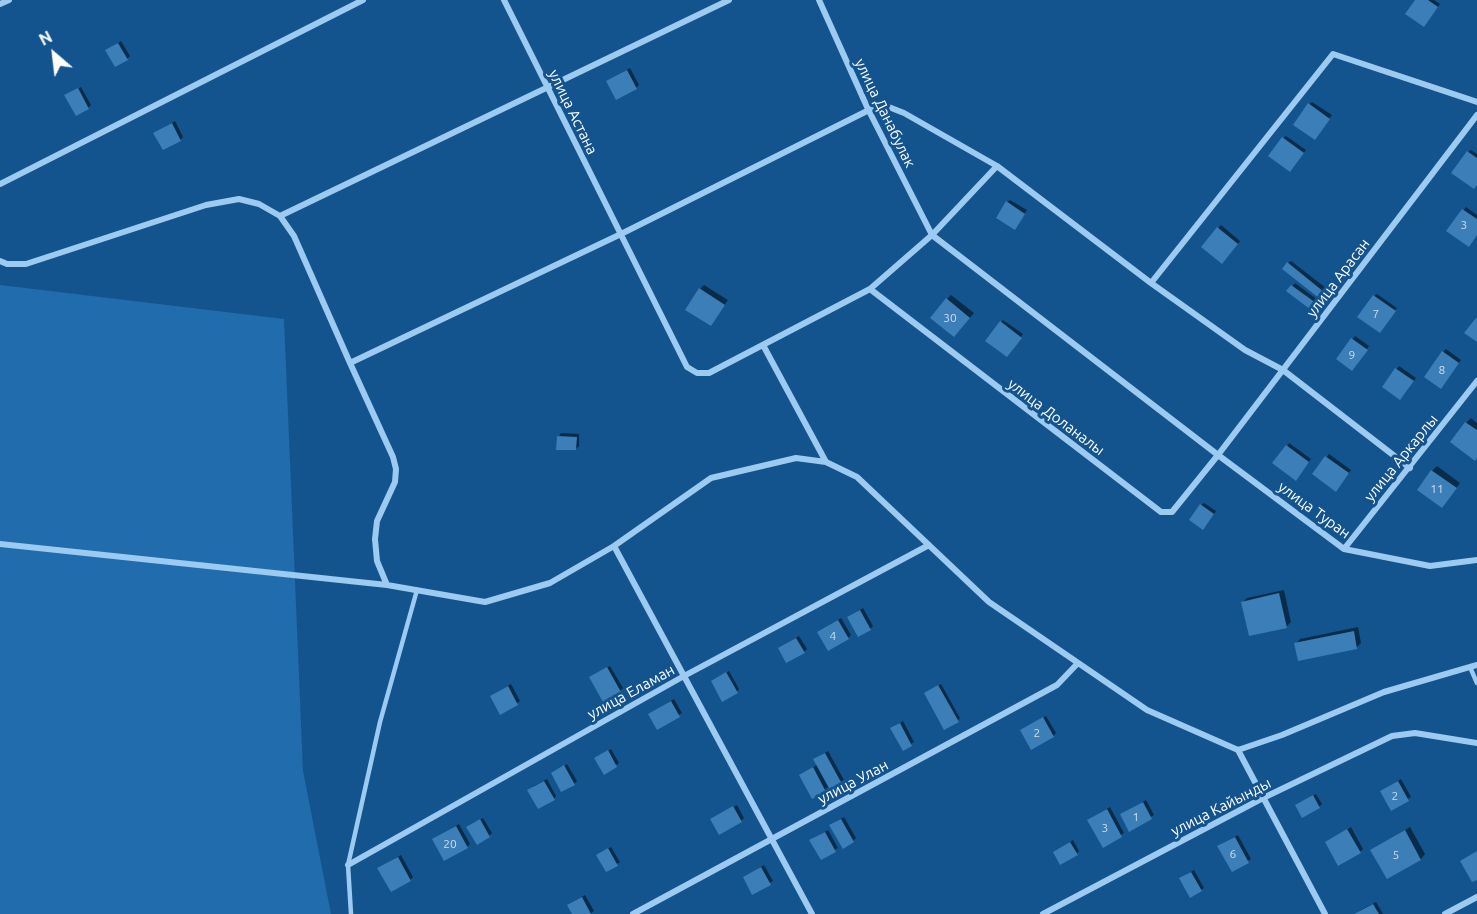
<!DOCTYPE html>
<meta charset="utf-8">
<style>
body{margin:0}
#map{position:relative;width:1477px;height:914px;overflow:hidden;background:#13548e;font-family:Ubuntu,sans-serif}
canvas{display:block}
.north{position:absolute;left:24px;top:24px;width:60px;height:60px;-webkit-text-stroke:4px #13548e;paint-order:stroke;rotate:332deg;font-size:16px;font-weight:700;line-height:24px;text-align:center;color:#fff}
.north::after{content:'';display:block;margin:auto;width:21px;height:27px;background:#fff;clip-path:polygon(50% 0,100% 100%,50% 72%,0 100%)}
</style>
<div id="map">
<canvas width="1477" height="914"></canvas>
<div class="north">N</div>
</div>
<script>
const c = document.querySelector('canvas').getContext('2d');
c.lineJoin = 'round';
function fillPath(path, color) {
  c.fillStyle = color;
  c.fill(path, 'evenodd');
}
function poly(rows) {
  const path = new Path2D();
  for (const r of rows) {
    path.moveTo(r[0], r[1]);
    for (let i = 2; i < r.length; i += 2) path.lineTo(r[i], r[i + 1]);
  }
  return path;
}
function trace(path, color, width, dash) {
  c.strokeStyle = color;
  c.lineWidth = width;
  c.lineCap = dash ? 'butt' : 'round';
  c.setLineDash(dash || []);
  c.stroke(path);
}
function write(font, color, halo, rows, align = 'center') {
  c.font = font + ' Ubuntu,sans-serif';
  c.lineWidth = 6;
  c.setLineDash([]);
  c.textBaseline = 'middle';
  c.strokeStyle = halo;
  c.fillStyle = color;
  for (const [text, x, y, turn = 0] of rows) {
    c.save();
    c.translate(x, y);
    c.rotate((+turn || 0) * Math.PI / 180);
    c.textAlign = isNaN(turn) ? turn : align;
    if (halo) c.strokeText(text, 0, 0);
    c.fillText(text, 0, 0);
    c.restore();
  }
}
const green = poly([
 [0,285,284,319,303,771,331,914,0,914]
]);
const shadow = poly([
 [1416,0,1434,0,1440,4,1426,23],
 [121,41,130,56,127,59,107,50],
 [630,68,639,85,636,88,608,81],
 [81,87,91,105,88,108,69,93],
 [1312,102,1332,115,1317,136,1309,104],
 [175,121,183,137,180,140,155,133],
 [1286,136,1306,150,1292,168,1283,138],
 [1471,150,1477,154,1477,184,1468,152],
 [1010,200,1027,210,1017,225,1007,202],
 [1466,207,1477,215,1477,234,1448,230],
 [1221,225,1240,241,1225,260,1218,228],
 [1291,261,1326,288,1319,296,1288,263],
 [1295,283,1318,300,1314,305,1288,291],
 [704,285,728,300,711,324,700,289],
 [1377,294,1397,308,1382,329,1374,296],
 [951,295,974,313,959,331,947,299],
 [1003,320,1023,334,1010,353,1001,322],
 [1355,336,1369,346,1355,367,1338,359],
 [1446,349,1461,360,1443,384,1443,352],
 [1399,366,1416,378,1403,396,1384,387],
 [1471,418,1477,423,1477,457,1466,423],
 [561,433,579,434,579,446,576,449,559,436],
 [1289,443,1311,459,1298,476,1287,446],
 [1329,454,1351,470,1338,487,1314,474],
 [1437,466,1460,483,1446,502,1432,471],
 [1204,503,1216,511,1206,525,1201,505],
 [1284,590,1291,622,1286,627,1243,602,1247,598],
 [863,608,873,626,870,629,849,617],
 [841,618,851,635,848,638,819,632],
 [1358,627,1361,643,1357,647,1296,644,1300,639],
 [799,636,807,649,804,652,780,648],
 [610,666,623,688,620,691,594,675],
 [729,671,739,689,737,692,715,679],
 [511,684,520,701,501,713,494,694],
 [941,684,960,718,958,721,929,691],
 [674,699,682,713,658,728,653,712],
 [1046,716,1056,733,1053,736,1025,728],
 [903,721,914,742,903,749,895,726],
 [611,749,619,763,604,773,599,756],
 [828,751,844,780,830,786,813,797,801,775,818,764,818,757],
 [567,764,577,781,574,784,553,773],
 [547,779,556,796,554,799,532,787],
 [1401,779,1411,797,1391,808,1385,789],
 [1316,794,1322,804,1319,807,1299,803],
 [1146,800,1154,815,1130,829,1125,812],
 [737,805,744,818,741,821,715,817],
 [1110,807,1124,833,1103,846,1092,818],
 [844,817,856,838,853,841,831,825],
 [483,818,492,833,489,836,471,824],
 [459,824,470,844,467,847,437,837],
 [1351,827,1363,849,1360,852,1327,842],
 [1410,827,1425,854,1421,859,1387,877,1372,850],
 [828,830,838,848,821,858,814,838],
 [1238,835,1251,859,1232,870,1222,844],
 [1073,840,1079,851,1077,854,1055,852],
 [611,847,620,862,617,864,601,852],
 [401,855,413,877,410,880,382,866],
 [764,865,773,881,770,883,745,877],
 [1194,870,1204,888,1201,890,1184,876],
 [585,895,594,911,590,914,574,914,569,905],
 [1376,902,1383,914,1357,914,1359,911]
]);
const building = poly([
 [1415,0,1428,0,1438,7,1424,27,1405,14],
 [118,43,128,60,115,67,105,50],
 [627,70,637,89,616,100,606,81],
 [78,88,89,109,76,116,64,95],
 [1308,103,1330,119,1315,140,1293,125],
 [172,123,181,141,163,150,153,133],
 [1282,137,1304,153,1290,172,1268,156],
 [1467,151,1477,158,1477,185,1474,189,1451,173],
 [1006,201,1025,214,1015,230,996,218],
 [1462,209,1477,219,1477,235,1469,247,1446,231],
 [1217,227,1238,244,1222,264,1201,247],
 [1287,262,1324,292,1319,298,1282,269],
 [1291,285,1316,303,1311,310,1286,291],
 [699,288,725,305,711,326,685,310],
 [1373,295,1396,311,1380,333,1357,317],
 [946,298,970,318,954,337,930,318],
 [1476,318,1477,319,1477,342,1464,333],
 [1000,321,1022,338,1007,357,985,341],
 [1351,338,1368,350,1352,371,1336,359],
 [1442,351,1459,363,1441,389,1424,377],
 [1395,368,1414,381,1400,400,1382,387],
 [1465,422,1477,430,1477,458,1475,461,1450,442],
 [557,436,577,437,576,450,556,450],
 [1286,445,1309,462,1296,481,1272,463],
 [1325,456,1349,473,1336,492,1312,474],
 [1431,470,1457,488,1442,508,1417,490],
 [1200,504,1214,514,1203,530,1189,520],
 [1279,593,1287,628,1249,636,1241,602],
 [860,610,871,630,858,637,847,617],
 [838,620,849,639,828,651,817,632],
 [1354,631,1357,649,1298,661,1294,643],
 [796,638,805,653,786,663,778,648],
 [607,667,621,692,603,702,589,677],
 [726,672,738,693,722,702,711,681],
 [938,685,959,722,944,730,924,693],
 [508,686,518,705,500,715,490,696],
 [671,701,680,717,657,730,648,714],
 [1043,717,1054,737,1031,750,1020,730],
 [900,723,912,746,903,751,890,728],
 [608,750,617,767,604,775,594,758],
 [825,753,842,784,830,790,813,759],
 [564,765,575,785,561,792,551,773],
 [813,767,826,792,812,799,799,775],
 [544,781,555,800,538,809,527,790],
 [1398,781,1409,801,1391,811,1380,791],
 [1313,795,1320,808,1302,818,1295,805],
 [1143,802,1152,819,1129,832,1120,814],
 [733,806,742,822,719,835,710,819],
 [1107,809,1122,837,1103,848,1087,820],
 [480,819,490,837,477,845,466,827],
 [841,819,854,842,843,849,829,825],
 [456,826,468,848,444,861,432,839],
 [1347,829,1361,853,1338,866,1325,842],
 [1405,830,1421,860,1387,879,1370,850],
 [825,832,836,852,821,860,809,840],
 [1235,837,1249,863,1232,872,1217,846],
 [1070,842,1078,855,1060,865,1053,852],
 [608,848,618,866,606,872,596,855],
 [1477,851,1477,880,1472,882,1460,861],
 [398,857,411,881,391,892,377,868],
 [761,867,771,885,752,895,743,877],
 [1191,872,1202,891,1190,898,1179,878],
 [582,897,591,914,572,914,567,905],
 [1373,904,1379,914,1354,914]
]);
const lane = poly([
 [1470,667,1477,683],
 [351,914,348,865,380,722,417,590]
]);
const street = poly([
 [504,0,687,367,697,373,709,373,870,289,932,235,997,166,1151,283,1245,350,1283,370,1410,468],
 [819,0,868,109,932,235,1218,455,1344,549,1430,566,1477,560],
 [0,4,9,0],
 [0,184,363,0],
 [280,216,729,0],
 [0,261,7,264,26,264,206,205,239,199,259,204,280,216,294,236,350,363,393,457,396,469,395,482,377,521,375,539,377,561,387,585],
 [1151,283,1333,54,1477,102],
 [870,289,1161,512,1172,512,1218,455,1477,115],
 [763,345,826,462],
 [350,363,621,234,881,104,904,113,997,166],
 [0,544,387,585,485,602,550,583,614,546,711,478,796,458,826,462,857,477,989,602,1147,710,1238,750,1282,735,1384,692,1477,665],
 [614,546,812,914],
 [1344,549,1477,381],
 [1238,750,1325,914],
 [348,865,684,676,929,545],
 [633,914,1057,685,1078,663],
 [1043,914,1263,798,1392,736,1415,733,1477,743],
 [1445,914,1477,897]
]);
const numberNames = [
 ["3",1464,225],
 ["7",1376,314],
 ["30",950,318],
 ["9",1352,355],
 ["8",1442,370],
 ["11",1437,489],
 ["4",833,636],
 ["2",1037,733],
 ["2",1395,796],
 ["1",1136,817],
 ["3",1105,828],
 ["20",450,844],
 ["6",1233,854],
 ["5",1396,855]
];
const streetNames = [
 ["улица Астана",573,112,64],
 ["улица Данабулак",885,113,64],
 ["улица Арасан",1338,278,-53],
 ["улица Доланалы",1056,417,37],
 ["улица Аркарлы",1401,458,-51],
 ["улица Туран",1314,510,36],
 ["улица Еламан",631,692,-29],
 ["улица Улан",853,782,-28],
 ["улица Кайынды",1221,807,-27]
];
fillPath(green, '#216cac');
fillPath(shadow, '#0007');
fillPath(building, '#3b7eb8');
trace(lane, '#9dcaf1', 4.5);
trace(street, '#9dcaf1', 6);
write('12px', '#cedfed', null, numberNames);
write('15px', '#fff', '#13548e', streetNames);
</script>
